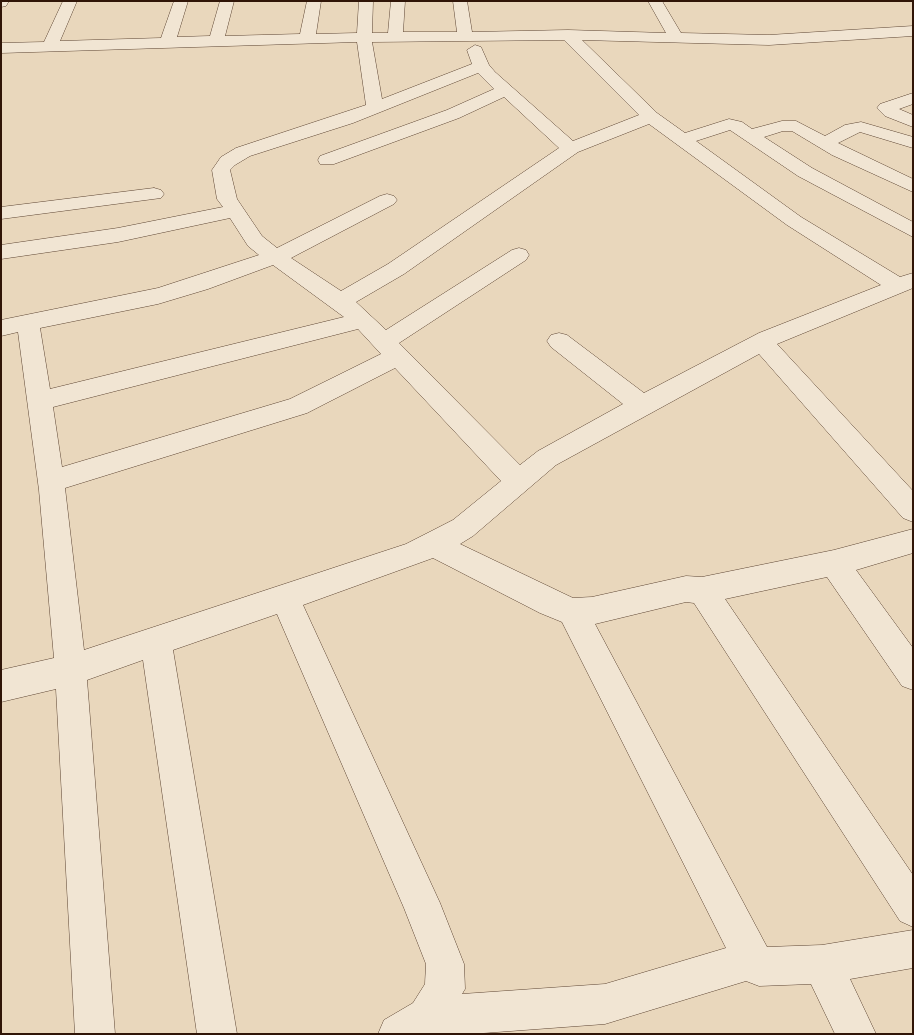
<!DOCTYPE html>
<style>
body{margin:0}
#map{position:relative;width:914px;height:1035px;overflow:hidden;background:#e9d7bc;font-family:"EB Garamond",serif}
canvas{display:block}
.frame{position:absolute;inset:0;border:2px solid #301507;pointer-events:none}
</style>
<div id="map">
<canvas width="914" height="1035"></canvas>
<div class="frame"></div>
</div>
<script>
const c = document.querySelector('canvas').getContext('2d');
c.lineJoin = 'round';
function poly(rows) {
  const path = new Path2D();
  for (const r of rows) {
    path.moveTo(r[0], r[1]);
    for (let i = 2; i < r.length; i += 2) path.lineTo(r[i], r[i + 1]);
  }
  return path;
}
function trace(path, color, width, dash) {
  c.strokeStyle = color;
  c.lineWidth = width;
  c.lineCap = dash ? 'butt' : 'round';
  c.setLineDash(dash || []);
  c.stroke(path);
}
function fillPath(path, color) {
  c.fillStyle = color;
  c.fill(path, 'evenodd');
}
const minor = poly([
 [1,1,9,1,6,6,1,7,1,1],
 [63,1,77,1,60,41,161,38,174,1,188,1,177,37,210,36,220,1,234,1,225,36,300,34,307,1,321,1,316,34,357,33,359,1,373,1,372,33,388,33,391,1,405,1,403,32,457,32,453,1,467,1,472,32,568,30,666,33,648,1,662,1,681,33,769,35,913,26,913,36,769,45,582,40,657,113,685,133,729,119,742,122,752,129,782,121,796,121,825,136,845,125,861,122,913,137,913,148,860,132,838,143,913,179,913,192,832,155,792,131,783,131,764,137,812,168,913,222,913,237,798,176,730,130,696,141,801,217,900,277,913,273,913,288,777,344,913,491,913,522,903,518,759,354,556,465,473,536,460,544,573,598,592,597,686,576,702,577,834,550,913,529,913,553,856,570,913,648,913,690,902,686,827,577,725,599,913,875,913,927,900,921,694,603,686,602,595,624,767,947,822,945,913,930,913,968,850,979,876,1034,835,1034,811,984,759,986,746,981,605,1024,470,1034,378,1034,384,1020,413,1003,425,984,426,964,404,908,277,614,173,650,237,1034,197,1034,143,660,87,680,115,1034,75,1034,56,689,1,702,1,670,54,658,39,490,18,332,1,336,1,320,158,288,259,255,248,246,230,218,118,242,1,259,1,245,118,228,223,207,217,199,212,170,221,157,236,148,366,105,357,42,1,53,1,43,44,42,63,1],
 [564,40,639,115,573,141,495,72,489,65,481,47,475,45,467,50,472,64,382,99,372,42,564,40],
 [478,73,494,89,447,110,320,156,318,160,320,164,334,164,459,118,504,97,559,148,388,264,341,291,291,258,394,204,397,200,394,196,387,194,380,196,277,248,262,236,237,199,230,170,235,165,250,156,353,123,478,73],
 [649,124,787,225,881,285,759,333,644,393,567,335,559,333,551,335,547,341,551,347,623,404,538,451,520,465,399,343,526,260,529,255,526,250,519,248,512,250,386,330,356,302,404,274,578,152,649,124],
 [273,265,344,317,50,389,40,328,158,304,208,289,273,265],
 [358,329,381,354,290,399,62,467,53,407,358,329],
 [395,368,501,481,453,520,406,544,84,650,65,488,307,413,395,368],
 [433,558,540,613,562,622,726,948,605,984,462,994,465,989,464,964,440,903,303,605,433,558],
 [913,93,913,104,899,109,913,115,913,127,885,116,877,108,880,104,913,93],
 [154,188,161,190,164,194,161,198,1,219,1,207,154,188]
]);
trace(minor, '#5e4634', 1);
fillPath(minor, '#f1e5d3');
</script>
